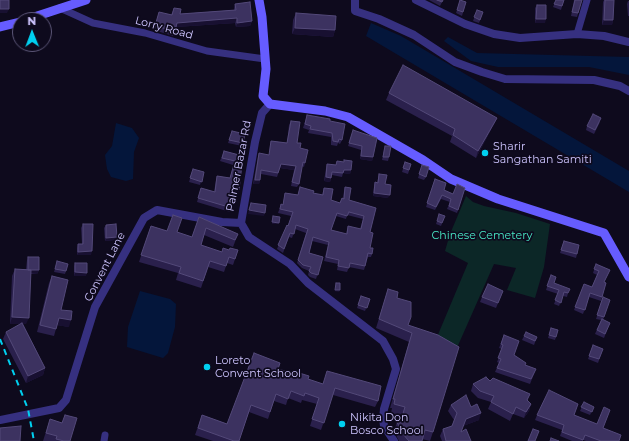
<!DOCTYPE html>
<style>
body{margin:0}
#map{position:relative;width:629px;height:441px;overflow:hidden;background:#0e0a1d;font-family:Montserrat,sans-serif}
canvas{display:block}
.north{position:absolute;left:12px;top:12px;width:40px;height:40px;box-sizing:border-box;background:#0e0a1d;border:1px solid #5b5577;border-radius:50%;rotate:359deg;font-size:11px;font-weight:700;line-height:16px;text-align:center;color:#cec5ff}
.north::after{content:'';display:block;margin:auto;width:14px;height:18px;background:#00d0f0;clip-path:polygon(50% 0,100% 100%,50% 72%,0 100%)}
</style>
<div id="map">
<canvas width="629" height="441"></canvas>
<div class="north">N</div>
</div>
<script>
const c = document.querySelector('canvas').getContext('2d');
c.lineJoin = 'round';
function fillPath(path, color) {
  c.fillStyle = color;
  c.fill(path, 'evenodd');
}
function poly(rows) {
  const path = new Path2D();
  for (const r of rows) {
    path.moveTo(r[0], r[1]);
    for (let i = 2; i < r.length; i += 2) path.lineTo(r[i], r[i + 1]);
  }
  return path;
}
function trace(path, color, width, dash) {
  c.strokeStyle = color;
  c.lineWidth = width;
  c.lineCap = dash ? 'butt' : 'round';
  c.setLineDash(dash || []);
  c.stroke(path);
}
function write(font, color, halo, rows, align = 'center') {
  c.font = font + ' Montserrat,sans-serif';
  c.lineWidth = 3.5;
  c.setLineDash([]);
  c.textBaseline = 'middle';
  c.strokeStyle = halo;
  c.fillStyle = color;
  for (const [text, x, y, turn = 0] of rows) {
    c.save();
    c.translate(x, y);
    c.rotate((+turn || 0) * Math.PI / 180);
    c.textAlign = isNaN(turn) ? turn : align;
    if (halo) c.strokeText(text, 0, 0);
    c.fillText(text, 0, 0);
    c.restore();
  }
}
const green = poly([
 [466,196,473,202,484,206,516,213,550,224,544,267,535,298,507,290,516,268,494,264,456,350,437,337,468,263,445,251,450,234]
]);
const water = poly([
 [371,23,401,36,629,171,629,192,366,36],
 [448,37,477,53,629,57,629,75,589,67,498,67,471,61,444,41],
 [116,123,132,128,139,138,134,152,133,179,126,181,111,177,107,169,105,155,112,146],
 [140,291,170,299,176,304,175,327,168,353,163,358,127,347,128,327]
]);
const minor = poly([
 [60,8,93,23,145,33,207,51,265,59],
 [577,34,587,0],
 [104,441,105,435]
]);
const tertiary = poly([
 [355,0,355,11,379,19,414,35,455,62,482,72,505,79,594,80,620,86,629,91],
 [416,0,465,24,494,34,520,38,577,34,604,36,629,42],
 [241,223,249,237,290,264,308,283,383,341,393,359,396,369,384,409,383,419,384,426,394,441],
 [241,223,255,142,262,113,270,104],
 [0,420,59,408,66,400,95,307,144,218,157,210,222,222,241,223]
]);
const secondary = poly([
 [259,0,262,17,266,69,263,96,270,104,325,111,348,117,423,160,451,179,498,199,604,233,629,277],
 [25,20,86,0],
 [0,27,20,22]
]);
const rail = poly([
 [0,339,28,409,34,441]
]);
const wall = poly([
 [429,0,443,0,440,6],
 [460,0,466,2,462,16,456,13],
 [556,0,564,0,561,10,553,7],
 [574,0,582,0,577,17,571,16],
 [604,0,614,0,613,20,612,25,602,25,603,2],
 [628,1,629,1,629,16,628,16,627,4],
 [235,4,252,21,250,26,236,27,235,23,176,27,173,36,154,30,159,12,171,15,174,8,180,14,234,10,234,8],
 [537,5,545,23,535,23,535,8],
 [477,10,483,12,479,23,473,21],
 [296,13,335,30,333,37,292,34,293,20],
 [389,93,497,118,494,124,476,158,450,142,452,136,386,100],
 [307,115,330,121,342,140,340,144,338,143,337,146,331,145,331,137,308,133,309,130,303,128],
 [291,121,297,143,300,148,305,163,304,167,302,166,299,184,297,187,291,186,294,170,280,168,277,177,261,174,260,180,259,184,253,184,258,157,259,153,269,155,270,145,271,141,287,143,289,125],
 [600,122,594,134,586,130,587,126],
 [232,131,243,143,242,146,228,143],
 [352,134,373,157,372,161,360,159,361,150,348,146],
 [385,146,389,157,388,161,382,160,384,149],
 [224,151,243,156,238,194,235,194,230,212,197,202,201,188,214,192,216,180,217,176,230,178,233,165,220,161],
 [337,161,351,170,350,174,343,173,342,177,332,175,330,182,324,181,326,168,327,164,336,165],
 [405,162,411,164,408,174,402,172],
 [422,165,426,177,424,180,418,178],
 [192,172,204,172,200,185,189,182],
 [379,174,388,198,373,196,374,186,375,182,377,183],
 [435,179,444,190,453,194,465,188,457,213,447,209,450,202,441,199,435,210,426,207],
 [300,187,313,193,322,195,324,188,331,200,340,203,342,198,343,198,344,191,345,187,349,200,376,208,370,232,370,248,372,254,371,257,368,257,364,270,349,267,347,272,337,270,338,264,324,261,328,245,312,241,309,253,323,257,316,279,310,277,308,275,309,271,302,268,297,263,306,233,295,229,292,238,289,237,283,253,277,249,287,225,288,226,291,216,278,213,281,204,283,204,285,193,298,195],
 [347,215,363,219,360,229,348,226,346,234,331,230,336,216,346,219],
 [445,216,441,226,436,224,437,221],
 [199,217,238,234,233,247,204,235,201,245,222,252,229,250,238,250,233,265,227,263,224,272,208,267,201,288,176,280,178,273,139,262,151,226,167,231,177,232,192,237],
 [83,224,91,255,77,255,77,248,78,244,82,244,81,228],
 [106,225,115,240,105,241,104,228],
 [564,241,577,254,576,258,560,253],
 [28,257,39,270,37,274,31,274,26,324,23,324,45,368,43,375,26,383,3,339,6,332,21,324,10,324,12,276,15,269,26,269,27,260],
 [57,261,66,271,65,274,54,272],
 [75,263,86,276,74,276,74,266],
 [596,264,610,270,604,282,606,283,601,301,589,297,583,314,574,310,584,284,592,287,597,275,593,273],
 [551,275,554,283,568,293,567,297,563,296,559,306,554,304,558,294,546,290],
 [52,276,61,310,69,327,57,325,54,336,37,332,49,283],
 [388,289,397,298,408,325,438,335,433,432,430,441,422,439,422,441,399,441,394,431,397,422,400,423,402,416,391,413,392,408,390,408,409,342,376,328],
 [503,291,496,308,480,302,482,297],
 [361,296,370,299,365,311,357,308],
 [603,297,604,317,603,320,610,323,604,338,595,334,601,320,596,319],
 [551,328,558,330,555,340,548,338],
 [526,332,537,337,534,345,522,340],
 [504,335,514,355,525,365,536,369,530,384,495,372,499,363,497,362,502,349,499,348],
 [593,345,603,349,598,363,588,359],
 [278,369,323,384,378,401,375,407,333,395,321,430,310,426,317,404,302,400,301,403,288,398,286,405,274,401,268,419,249,412,239,441,213,441,195,435,202,415,227,424],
 [490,381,530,394,527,401,531,404,529,411,524,418,513,414,510,421,488,409,491,402,478,398,471,391,473,384],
 [584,402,594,407,590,415,580,411],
 [451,405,471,407,479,420,463,426,461,432,471,441,442,441,440,436,443,429,452,426,454,420,448,411],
 [65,415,70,441,43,441,50,419,62,423],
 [537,415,574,415,603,428,619,441,586,441,583,440,583,441,572,441,560,436,562,430,535,420]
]);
const shadedWall = poly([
 [0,9,9,9,7,13,0,13],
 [237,18,235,23,176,27,177,23],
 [536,19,546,19,545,23,535,23],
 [604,20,613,20,612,25,602,25],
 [252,21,250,26,236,27,237,23],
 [295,28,335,30,333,37,292,34],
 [497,118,494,124,476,158,478,151],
 [361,156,373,157,372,161,360,159],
 [281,164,296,166,294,170,280,168],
 [344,170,351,170,350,174,342,173],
 [326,177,331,178,330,182,324,181],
 [255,180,260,180,259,184,253,184],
 [236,190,239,190,238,194,235,193],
 [374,193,390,195,388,198,373,196],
 [249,210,265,213,264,216,248,214],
 [272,222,279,223,278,224,272,224],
 [117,237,115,240,105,241,106,238],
 [92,251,91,255,77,255,78,252],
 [28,270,39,270,37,274,26,273],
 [75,272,87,273,86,276,74,276],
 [335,290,340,290,339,292,334,291],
 [12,317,29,318,26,324,10,324],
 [59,318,71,320,69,327,56,325],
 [45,368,43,375,26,383,28,376],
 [531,404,529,411,524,418,526,412],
 [481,413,479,420,463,426,466,419]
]);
const building = poly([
 [0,0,9,0,9,9,0,9,0,0],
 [437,0,443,0,442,2,437,0],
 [460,0,466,2,463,12,457,10,460,0],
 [556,0,564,0,562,6,554,4,556,0],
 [575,0,582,0,578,13,572,12,575,0],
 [605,0,614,0,613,20,604,20,605,0],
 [250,2,252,21,237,23,237,18,177,23,175,31,155,26,159,12,172,15,174,8,181,9,180,14,236,10,235,4,250,2],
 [537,5,546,5,546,19,536,19,537,5],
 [477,10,483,12,480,20,474,17,477,10],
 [296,13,336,16,335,30,295,28,296,13],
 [403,65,497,118,478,151,453,135,455,129,389,93,403,65],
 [593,114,601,118,595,130,587,126,593,114],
 [307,115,330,119,330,121,345,124,342,140,339,139,338,142,333,141,332,133,310,129,311,126,305,124,307,115],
 [291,121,300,122,297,143,301,143,300,148,308,150,305,163,303,162,299,184,292,182,296,166,281,164,278,173,261,170,260,180,255,180,259,153,269,155,271,141,287,143,291,121],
 [353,130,377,138,373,157,361,156,362,146,349,143,353,130],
 [232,131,245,134,243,143,229,140,232,131],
 [385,146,391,146,389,157,383,157,385,146],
 [224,151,243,156,239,190,236,190,232,208,198,198,201,188,215,192,217,176,230,178,235,161,222,158,224,151],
 [344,160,352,161,351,170,344,170,343,173,332,172,331,178,326,177,327,164,336,165,337,161,344,162,344,160],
 [405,162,411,164,409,170,403,168,405,162],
 [422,165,429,167,426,177,419,174,422,165],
 [193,169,204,172,202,182,190,178,193,169],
 [379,174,387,175,385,184,391,185,390,195,374,193,375,182,378,183,379,174],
 [435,179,446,183,444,190,453,194,457,184,465,188,458,210,449,206,451,199,442,195,436,207,427,203,435,179],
 [300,187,314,191,313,193,323,195,324,188,333,189,331,200,340,203,342,198,344,199,345,187,351,188,349,200,376,208,370,232,373,233,370,248,373,248,372,254,368,253,365,266,350,263,349,268,338,266,339,260,326,257,329,242,313,237,309,253,323,257,318,275,311,273,309,271,311,267,303,265,298,260,308,229,296,225,294,234,290,233,284,249,278,245,287,225,288,226,293,212,280,209,281,204,283,205,285,193,298,195,300,187],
 [349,212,364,216,361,229,348,226,347,234,331,230,337,213,347,216,349,212],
 [251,203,266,205,265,213,249,210,251,203],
 [439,214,445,216,442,223,437,221,439,214],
 [173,215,182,218,177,232,192,237,199,217,238,234,235,240,206,228,201,245,222,252,223,248,229,250,230,248,238,250,235,259,229,257,226,266,210,261,203,281,179,273,181,267,141,255,151,226,167,231,173,215],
 [273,216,280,217,279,223,272,222,273,216],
 [83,224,93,224,92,251,78,252,78,244,83,244,83,224],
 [116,224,117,237,106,238,106,225,116,224],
 [564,241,579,245,577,254,561,250,564,241],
 [28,257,39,257,39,270,28,270,28,257],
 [57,261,68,264,66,271,55,269,57,261],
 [75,263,87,263,87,273,75,272,75,263],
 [596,264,610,270,604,282,606,283,602,297,590,293,585,310,575,307,584,284,592,287,599,271,594,269,596,264],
 [15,269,31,270,29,318,12,317,15,269],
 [551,275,556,277,554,283,570,289,568,293,564,292,561,303,555,300,559,290,547,286,551,275],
 [52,276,68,280,61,310,72,311,71,320,59,318,56,329,40,325,52,276],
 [336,283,340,283,340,290,335,290,336,283],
 [488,284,503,291,498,303,482,297,488,284],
 [388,289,398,292,397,298,411,302,411,317,408,325,438,335,459,347,433,432,425,430,422,441,409,441,402,433,397,422,400,423,405,407,394,404,395,399,393,399,412,333,379,319,388,289],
 [361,296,370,299,367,308,358,305,361,296],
 [603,297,610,300,604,317,597,315,603,297],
 [602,319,610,323,605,334,597,330,602,319],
 [22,323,45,368,28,376,6,332,22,323],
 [551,328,558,330,556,337,549,335,551,328],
 [526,332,537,337,535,341,524,336,526,332],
 [504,335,519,341,514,355,526,363,525,365,536,369,531,379,497,368,501,359,498,358,503,345,501,344,504,335],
 [593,345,603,349,599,359,589,356,593,345],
 [254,353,280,363,278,369,295,374,296,372,309,376,308,379,323,384,327,371,381,386,378,401,335,388,324,423,312,419,319,398,305,393,304,396,291,391,288,399,276,394,270,412,251,405,239,441,234,441,198,428,202,415,227,424,254,353],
 [486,377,490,381,493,378,530,394,527,400,531,404,526,412,516,407,513,414,491,402,494,396,480,391,473,384,486,377],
 [549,390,578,404,574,415,597,424,604,407,610,410,603,428,621,435,619,441,601,441,585,435,583,440,562,432,564,425,537,415,549,390],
 [466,395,471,407,477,404,481,413,466,419,461,432,466,429,471,441,446,441,443,429,452,426,457,413,451,405,466,395],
 [584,402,594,407,592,412,581,407,584,402],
 [65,415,77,418,70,441,64,441,56,439,57,436,46,433,50,419,62,423,65,415],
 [21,426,20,441,0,441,0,428,21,426],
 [533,429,539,431,535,441,528,441,533,429],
 [551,438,559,441,550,441,551,438]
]);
const markers = [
 [485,153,4,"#00d0f0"],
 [207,367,4,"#00d0f0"],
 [342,424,4,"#00d0f0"]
];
const streetNames = [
 ["Lorry Road",164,28,15],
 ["Palmer Bazar Rd",239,166,-79],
 ["Convent Lane",105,267,-63]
];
const poiNames = [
 ["Sharir",493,147],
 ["Sangathan Samiti",493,160],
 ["Loreto",215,361],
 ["Convent School",215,374],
 ["Nikita Don",350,418],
 ["Bosco School",350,431]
];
const parkNames = [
 ["Chinese Cemetery",482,236]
];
fillPath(green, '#0c2727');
fillPath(water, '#04163b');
trace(minor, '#363080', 7);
trace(tertiary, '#363080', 8);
trace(secondary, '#665cff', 9);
trace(rail, '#00d0f0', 2, [6, 5]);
fillPath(wall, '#2a204c');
fillPath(shadedWall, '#181031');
fillPath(building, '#3c3260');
trace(building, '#534979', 1);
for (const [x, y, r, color] of markers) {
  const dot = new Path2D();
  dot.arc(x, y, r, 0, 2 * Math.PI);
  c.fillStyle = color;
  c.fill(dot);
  trace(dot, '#0e0a1d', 1.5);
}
write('11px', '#cec5ff', '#0e0a1d', streetNames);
write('11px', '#cec5ff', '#0e0a1d', poiNames, 'left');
write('11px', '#48e9c6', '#0e0a1d', parkNames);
</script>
